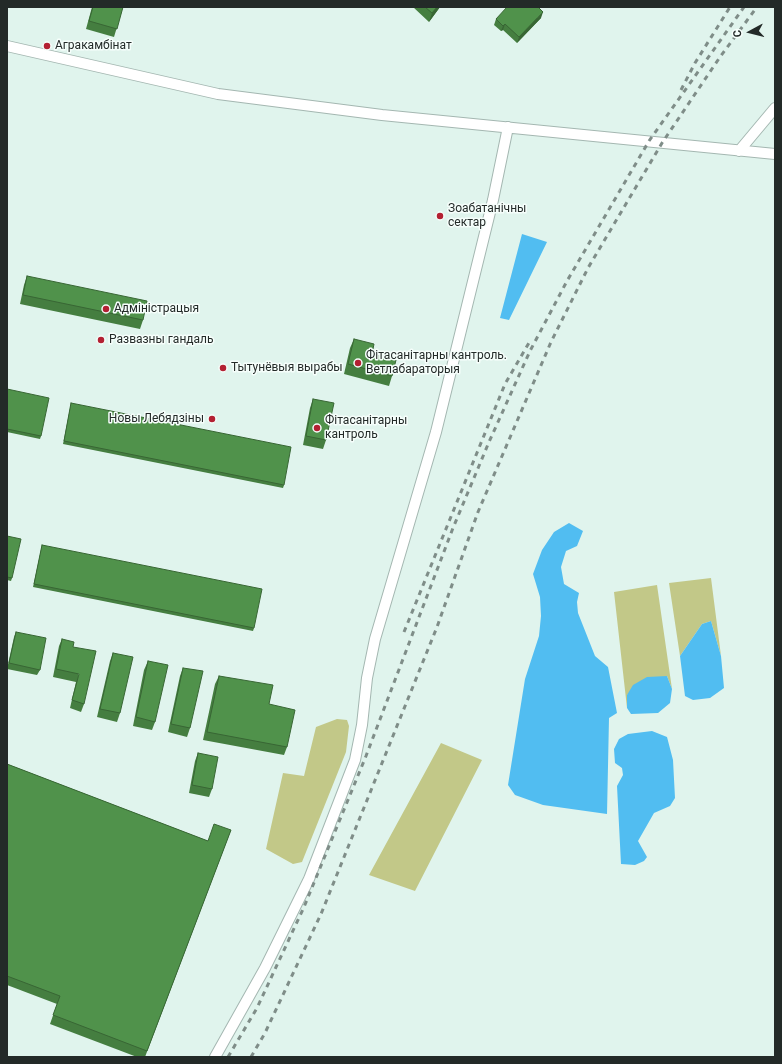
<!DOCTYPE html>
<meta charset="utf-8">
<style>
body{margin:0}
#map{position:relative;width:782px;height:1064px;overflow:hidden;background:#e0f4ed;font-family:Roboto,sans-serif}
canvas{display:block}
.frame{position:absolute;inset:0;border:8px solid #232a28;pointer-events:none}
.north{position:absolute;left:730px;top:12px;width:40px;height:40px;-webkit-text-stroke:3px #f6fefb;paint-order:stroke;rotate:263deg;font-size:11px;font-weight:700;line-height:16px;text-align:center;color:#232a28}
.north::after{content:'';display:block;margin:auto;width:14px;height:18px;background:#232a28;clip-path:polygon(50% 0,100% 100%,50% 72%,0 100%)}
</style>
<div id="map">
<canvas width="782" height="1064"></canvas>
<div class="frame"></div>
<div class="north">С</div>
</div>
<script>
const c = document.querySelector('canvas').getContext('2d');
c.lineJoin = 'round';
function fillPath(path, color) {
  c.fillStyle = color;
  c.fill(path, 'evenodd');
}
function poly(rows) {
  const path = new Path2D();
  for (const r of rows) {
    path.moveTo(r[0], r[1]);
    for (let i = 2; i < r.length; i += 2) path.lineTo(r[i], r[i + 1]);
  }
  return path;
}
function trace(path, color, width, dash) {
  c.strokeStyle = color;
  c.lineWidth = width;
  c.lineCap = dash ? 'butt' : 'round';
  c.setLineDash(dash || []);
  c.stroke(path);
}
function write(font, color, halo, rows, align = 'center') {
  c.font = font + ' Roboto,sans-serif';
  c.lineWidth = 3;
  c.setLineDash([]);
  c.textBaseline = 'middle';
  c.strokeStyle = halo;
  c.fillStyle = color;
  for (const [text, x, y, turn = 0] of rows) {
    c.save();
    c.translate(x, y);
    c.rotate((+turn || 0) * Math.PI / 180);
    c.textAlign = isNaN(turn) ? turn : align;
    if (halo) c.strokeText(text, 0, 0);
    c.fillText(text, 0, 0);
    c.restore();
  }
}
const green = poly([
 [711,578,721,656,711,621,702,624,680,656,669,583],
 [657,585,672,689,667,676,627,695,627,708,614,592],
 [337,719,347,720,349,726,346,752,302,862,293,864,266,849,283,773,304,776,316,727],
 [441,743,482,760,415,891,369,875]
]);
const water = poly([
 [522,234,547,242,509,320,500,318],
 [569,523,583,531,577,546,566,551,561,567,564,584,579,593,577,602,578,613,595,656,608,667,617,713,609,718,607,814,543,805,515,795,508,785,525,679,539,636,541,616,540,597,533,574,542,550,554,532],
 [711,621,721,656,724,688,710,698,693,700,685,696,680,656,702,624],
 [667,676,672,689,670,703,658,713,631,714,627,708,627,695,633,685,647,677],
 [652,731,667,737,673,760,675,798,670,806,654,813,638,841,647,857,644,861,635,865,621,864,617,786,623,775,622,768,615,763,614,749,619,739,628,734]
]);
const minor = poly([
 [7,46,218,94,382,115,775,154],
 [739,151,775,108],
 [215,1057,265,968,309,879,355,760,362,725,367,678,375,639,436,432,493,200,508,127]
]);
const rail = poly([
 [681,90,695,63,730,7],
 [404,632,505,384,530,341],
 [228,1057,257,1008,304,907,366,756,453,528,489,442,530,351,567,281,649,141,744,7],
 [251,1057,265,1033,321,914,437,627,478,512,551,342,588,268,662,143,720,57,757,7]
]);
const wall = poly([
 [92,7,123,7,114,37,86,29],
 [413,7,440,7,429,22],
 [541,18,517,43,503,30,501,31,494,25,496,19],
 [27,276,143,320,140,329,20,304,24,285],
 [354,339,372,354,392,376,389,386,344,374,350,348],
 [7,389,41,436,40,439,7,432],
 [313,399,326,440,323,449,303,445,310,408],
 [71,403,284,485,283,488,63,444],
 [7,536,12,578,11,581,7,580],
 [42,545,254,628,253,631,33,587],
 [16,632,40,670,37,675,7,669,14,637],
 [62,639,73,647,84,704,81,712,70,708,76,682,53,677,59,646],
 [113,653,120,713,117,722,97,717,110,661],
 [148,661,155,722,152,730,133,726,144,670],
 [183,668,190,728,187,737,168,732,180,676],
 [219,676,269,704,287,747,284,755,203,740,215,684],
 [198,753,212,789,209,797,189,793,195,761],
 [7,764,208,841,231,830,145,1057,137,1057,50,1024,57,1004,7,985]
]);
const shadedWall = poly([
 [437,7,440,7,429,22,432,13],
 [543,12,541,18,517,43,519,37],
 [505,24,503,30,501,31,503,26]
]);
const building = poly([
 [93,7,123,7,117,29,89,21,93,7],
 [425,7,437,7,432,13,425,7],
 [507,7,538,7,543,12,519,37,505,24,503,26,496,19,507,7],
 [27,276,147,301,143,320,23,295,27,276],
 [354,339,374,344,372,354,396,360,392,376,348,364,354,339],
 [7,389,49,398,41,436,7,429,7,389],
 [313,399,334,403,326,440,306,436,313,399],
 [71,403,291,447,284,485,64,441,71,403],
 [7,536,21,539,12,578,7,577,7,536],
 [42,545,262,589,254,628,34,584,42,545],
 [16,632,46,638,40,670,9,663,16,632],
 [62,639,74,642,73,647,96,651,84,704,72,700,79,674,56,669,62,639],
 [113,653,133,657,120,713,100,709,113,653],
 [148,661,168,665,155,722,136,717,148,661],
 [183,668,203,671,190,728,171,724,183,668],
 [219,676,273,685,269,704,295,710,287,747,207,732,219,676],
 [198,753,218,757,212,789,192,785,198,753],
 [7,764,208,841,214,824,231,830,147,1051,53,1015,60,996,7,976,7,764]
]);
const markers = [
 [47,46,4,"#b32032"],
 [440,216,4,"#b32032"],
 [106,309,4,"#b32032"],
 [101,340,4,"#b32032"],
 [358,363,4,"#b32032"],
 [223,368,4,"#b32032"],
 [212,419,4,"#b32032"],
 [317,428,4,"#b32032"]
];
const poiNames = [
 ["Агракамбінат",55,46],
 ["Зоабатанічны",448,209],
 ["сектар",448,223],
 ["Адміністрацыя",114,309],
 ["Развазны гандаль",109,340],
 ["Фітасанітарны кантроль.",366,356],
 ["Ветлабараторыя",366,370],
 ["Тытунёвыя вырабы",231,368],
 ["Новы Лебядзіны",204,419,"right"],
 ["Фітасанітарны",325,421],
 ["кантроль",325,435]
];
fillPath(green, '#c2c888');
fillPath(water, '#51bdf1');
trace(minor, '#a4b7b1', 12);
trace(minor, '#fff', 10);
trace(rail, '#7f8d88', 3, [5, 5]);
fillPath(wall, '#457e40');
fillPath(shadedWall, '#386634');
fillPath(building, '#50924b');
trace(building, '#386634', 1);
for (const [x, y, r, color] of markers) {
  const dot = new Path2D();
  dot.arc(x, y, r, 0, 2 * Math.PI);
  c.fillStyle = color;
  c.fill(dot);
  trace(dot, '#f6fefb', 1.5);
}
write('12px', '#232a28', '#f6fefb', poiNames, 'left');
</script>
